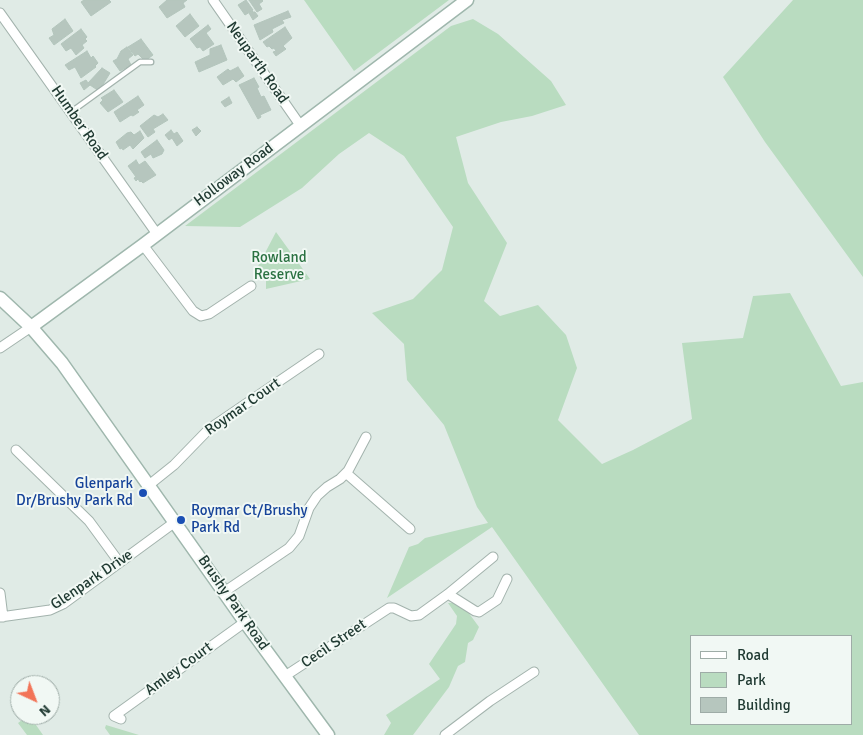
<!DOCTYPE html>
<style>
body{margin:0}
#map{position:relative;width:863px;height:735px;overflow:hidden;background:#e0ebe6;font-family:Signika,sans-serif}
canvas{display:block}
.legend{position:absolute;left:690px;top:635px;width:162px;height:90px;box-sizing:border-box;background:#f1f8f4;border:1px solid #9eaca7;margin:0;padding:6px 9px;list-style:none;font-size:15px;color:#213b33}
.legend li{display:flex;align-items:center;gap:10px;height:25px}
.legend b{width:25px;border:1px solid #9eaca7}
.north{position:absolute;left:10px;top:675px;width:50px;height:50px;box-sizing:border-box;background:#f1f8f4;border:1px solid #9eaca7;border-radius:50%;rotate:137deg;font-size:14px;font-weight:700;line-height:20px;text-align:center;color:#213b33}
.north::after{content:'';display:block;margin:auto;width:18px;height:22px;background:#f27458;clip-path:polygon(50% 0,100% 100%,50% 72%,0 100%)}
</style>
<div id="map">
<canvas width="863" height="735"></canvas>
<ul class="legend">
<li><b style="height:6px;background:#fff"></b>Road</li>
<li><b style="height:14px;background:#b9dcc0"></b>Park</li>
<li><b style="height:14px;background:#b6c6be"></b>Building</li>
</ul>
<div class="north">N</div>
</div>
<script>
const c = document.querySelector('canvas').getContext('2d');
c.lineJoin = 'round';
function fillPath(path, color) {
  c.fillStyle = color;
  c.fill(path, 'evenodd');
}
function poly(rows) {
  const path = new Path2D();
  for (const r of rows) {
    path.moveTo(r[0], r[1]);
    for (let i = 2; i < r.length; i += 2) path.lineTo(r[i], r[i + 1]);
  }
  return path;
}
function trace(path, color, width, dash) {
  c.strokeStyle = color;
  c.lineWidth = width;
  c.lineCap = dash ? 'butt' : 'round';
  c.setLineDash(dash || []);
  c.stroke(path);
}
function write(font, color, halo, rows, align = 'center') {
  c.font = font + ' Signika,sans-serif';
  c.lineWidth = 4;
  c.setLineDash([]);
  c.textBaseline = 'middle';
  c.strokeStyle = halo;
  c.fillStyle = color;
  for (const [text, x, y, turn = 0] of rows) {
    c.save();
    c.translate(x, y);
    c.rotate((+turn || 0) * Math.PI / 180);
    c.textAlign = isNaN(turn) ? turn : align;
    if (halo) c.strokeText(text, 0, 0);
    c.fillText(text, 0, 0);
    c.restore();
  }
}
const green = poly([
 [304,0,449,0,354,71],
 [793,0,863,0,863,277,765,142,723,77],
 [473,19,498,34,551,81,566,105,532,116,501,122,456,137,468,183,507,243,484,301,500,316,538,305,566,335,577,368,558,420,602,464,633,450,692,419,682,343,743,338,753,296,790,293,841,386,863,382,863,735,639,735,492,527,387,598,409,547,418,544,425,538,488,523,477,507,444,425,407,380,404,344,372,313,413,299,442,270,453,227,404,156,369,133,339,154,302,188,240,227,185,226,451,26],
 [692,636,852,636,852,724,692,724],
 [276,232,310,279,266,289,266,281,263,276,255,272],
 [448,603,453,603,468,612,479,627,473,640,468,643,465,662,458,666,449,687,413,735,384,735,391,723,386,715,440,679,429,664,456,624,457,616],
 [29,715,43,735,27,735,18,723],
 [106,725,139,735,110,735,105,728]
]);
const building = poly([
 [84,0,109,0,111,2,91,16,81,2,84,0],
 [167,0,187,0,183,3,185,7,167,18,159,7,167,0],
 [246,0,253,10,245,15,238,5,246,0],
 [249,0,262,0,263,1,259,4,262,9,257,12,249,0],
 [252,11,253,12,255,12,258,16,253,20,249,13,252,11],
 [288,11,291,17,282,20,284,23,272,29,273,32,260,40,254,25,288,11],
 [190,14,199,26,185,37,176,26,190,14],
 [65,19,73,31,54,45,49,38,54,35,52,29,65,19],
 [208,25,211,29,206,33,214,44,203,51,200,47,197,48,190,39,208,25],
 [285,27,292,38,283,46,286,49,276,56,273,52,276,51,274,48,272,49,269,46,267,47,263,42,285,27],
 [81,29,87,37,85,39,87,41,82,45,84,48,76,55,71,48,66,51,61,44,81,29],
 [141,39,153,55,145,61,138,54,135,56,128,47,141,39],
 [221,45,227,60,199,72,195,62,210,55,210,49,221,45],
 [127,47,133,55,128,59,131,65,120,71,113,61,117,59,121,51,127,47],
 [87,51,91,58,93,56,98,63,95,66,96,67,81,78,75,67,69,70,65,65,87,51],
 [238,67,244,76,236,82,233,79,223,85,217,77,228,69,230,71,238,67],
 [102,68,110,73,99,91,90,85,84,90,80,83,86,80,88,83,102,68],
 [254,78,259,87,257,88,261,97,264,96,271,110,260,115,261,117,258,119,239,85,254,78],
 [114,90,123,102,108,112,100,103,103,100,101,98,114,90],
 [138,96,144,105,137,110,139,112,133,116,131,115,120,122,114,112,138,96],
 [229,97,232,103,225,107,221,102,229,97],
 [163,114,168,120,153,129,155,132,148,137,140,126,154,115,158,117,163,114],
 [197,127,201,131,196,136,192,130,197,127],
 [171,130,174,134,177,132,183,141,177,146,172,138,169,140,165,135,171,130],
 [140,131,144,138,133,149,130,145,123,150,122,148,120,149,116,142,127,133,131,132,134,135,140,131],
 [157,140,164,150,162,154,153,158,151,154,145,158,141,152,157,140],
 [136,160,139,165,145,161,156,175,143,183,141,181,140,182,138,179,136,181,134,178,136,177,128,166,136,160]
]);
const lane = poly([
 [71,112,140,62,151,62]
]);
const street = poly([
 [213,0,300,125],
 [0,13,157,234],
 [143,245,193,311,201,316,209,314,251,286],
 [0,348,31,327],
 [16,450,89,521,119,562],
 [346,473,410,529],
 [149,485,174,465,209,429,319,354],
 [224,592,289,548,299,536,309,508,317,496,327,487,340,479,348,471,366,437],
 [0,593,3,617],
 [448,594,475,611,479,612,497,600,507,579],
 [0,617,50,610,63,604,175,522],
 [285,676,389,608,394,608,411,616,419,615,448,594,493,557],
 [121,719,114,716,245,622],
 [445,735,490,701,534,672]
]);
const secondary = poly([
 [0,298,31,327,62,363,245,622,328,735],
 [31,327,143,245,467,0]
]);
const markers = [
 [143,493,5,"#1a4fb4"],
 [181,520,5,"#1a4fb4"]
];
const streetNames = [
 ["Neuparth Road",257,63,55],
 ["Humber Road",79,123,55],
 ["Holloway Road",234,175,-37],
 ["Roymar Court",243,407,-35],
 ["Glenpark Drive",92,580,-34],
 ["Brushy Park Road",233,603,55],
 ["Cecil Street",334,644,-34],
 ["Amley Court",179,669,-36]
];
const parkNames = [
 ["Rowland",279,258],
 ["Reserve",279,275]
];
const transitNames = [
 ["Glenpark",133,484],
 ["Dr/Brushy Park Rd",133,501],
 ["Roymar Ct/Brushy",191,511,"left"],
 ["Park Rd",191,528,"left"]
];
fillPath(green, '#b9dcc0');
fillPath(building, '#b6c6be');
trace(building, '#b3c5bc', 1);
trace(lane, '#a3b3ad', 7);
trace(street, '#a3b3ad', 11);
trace(secondary, '#9fb7ad', 15);
trace(lane, '#fff', 4.5);
trace(street, '#fff', 9);
trace(secondary, '#fff', 12);
for (const [x, y, r, color] of markers) {
  const dot = new Path2D();
  dot.arc(x, y, r, 0, 2 * Math.PI);
  c.fillStyle = color;
  c.fill(dot);
  trace(dot, '#f1f8f4', 2);
}
write('15px', '#213b33', '#f1f8f4', streetNames);
write('15px', '#2b7242', '#f1f8f4', parkNames);
write('15px', '#164399', '#f1f8f4', transitNames, 'right');
</script>
